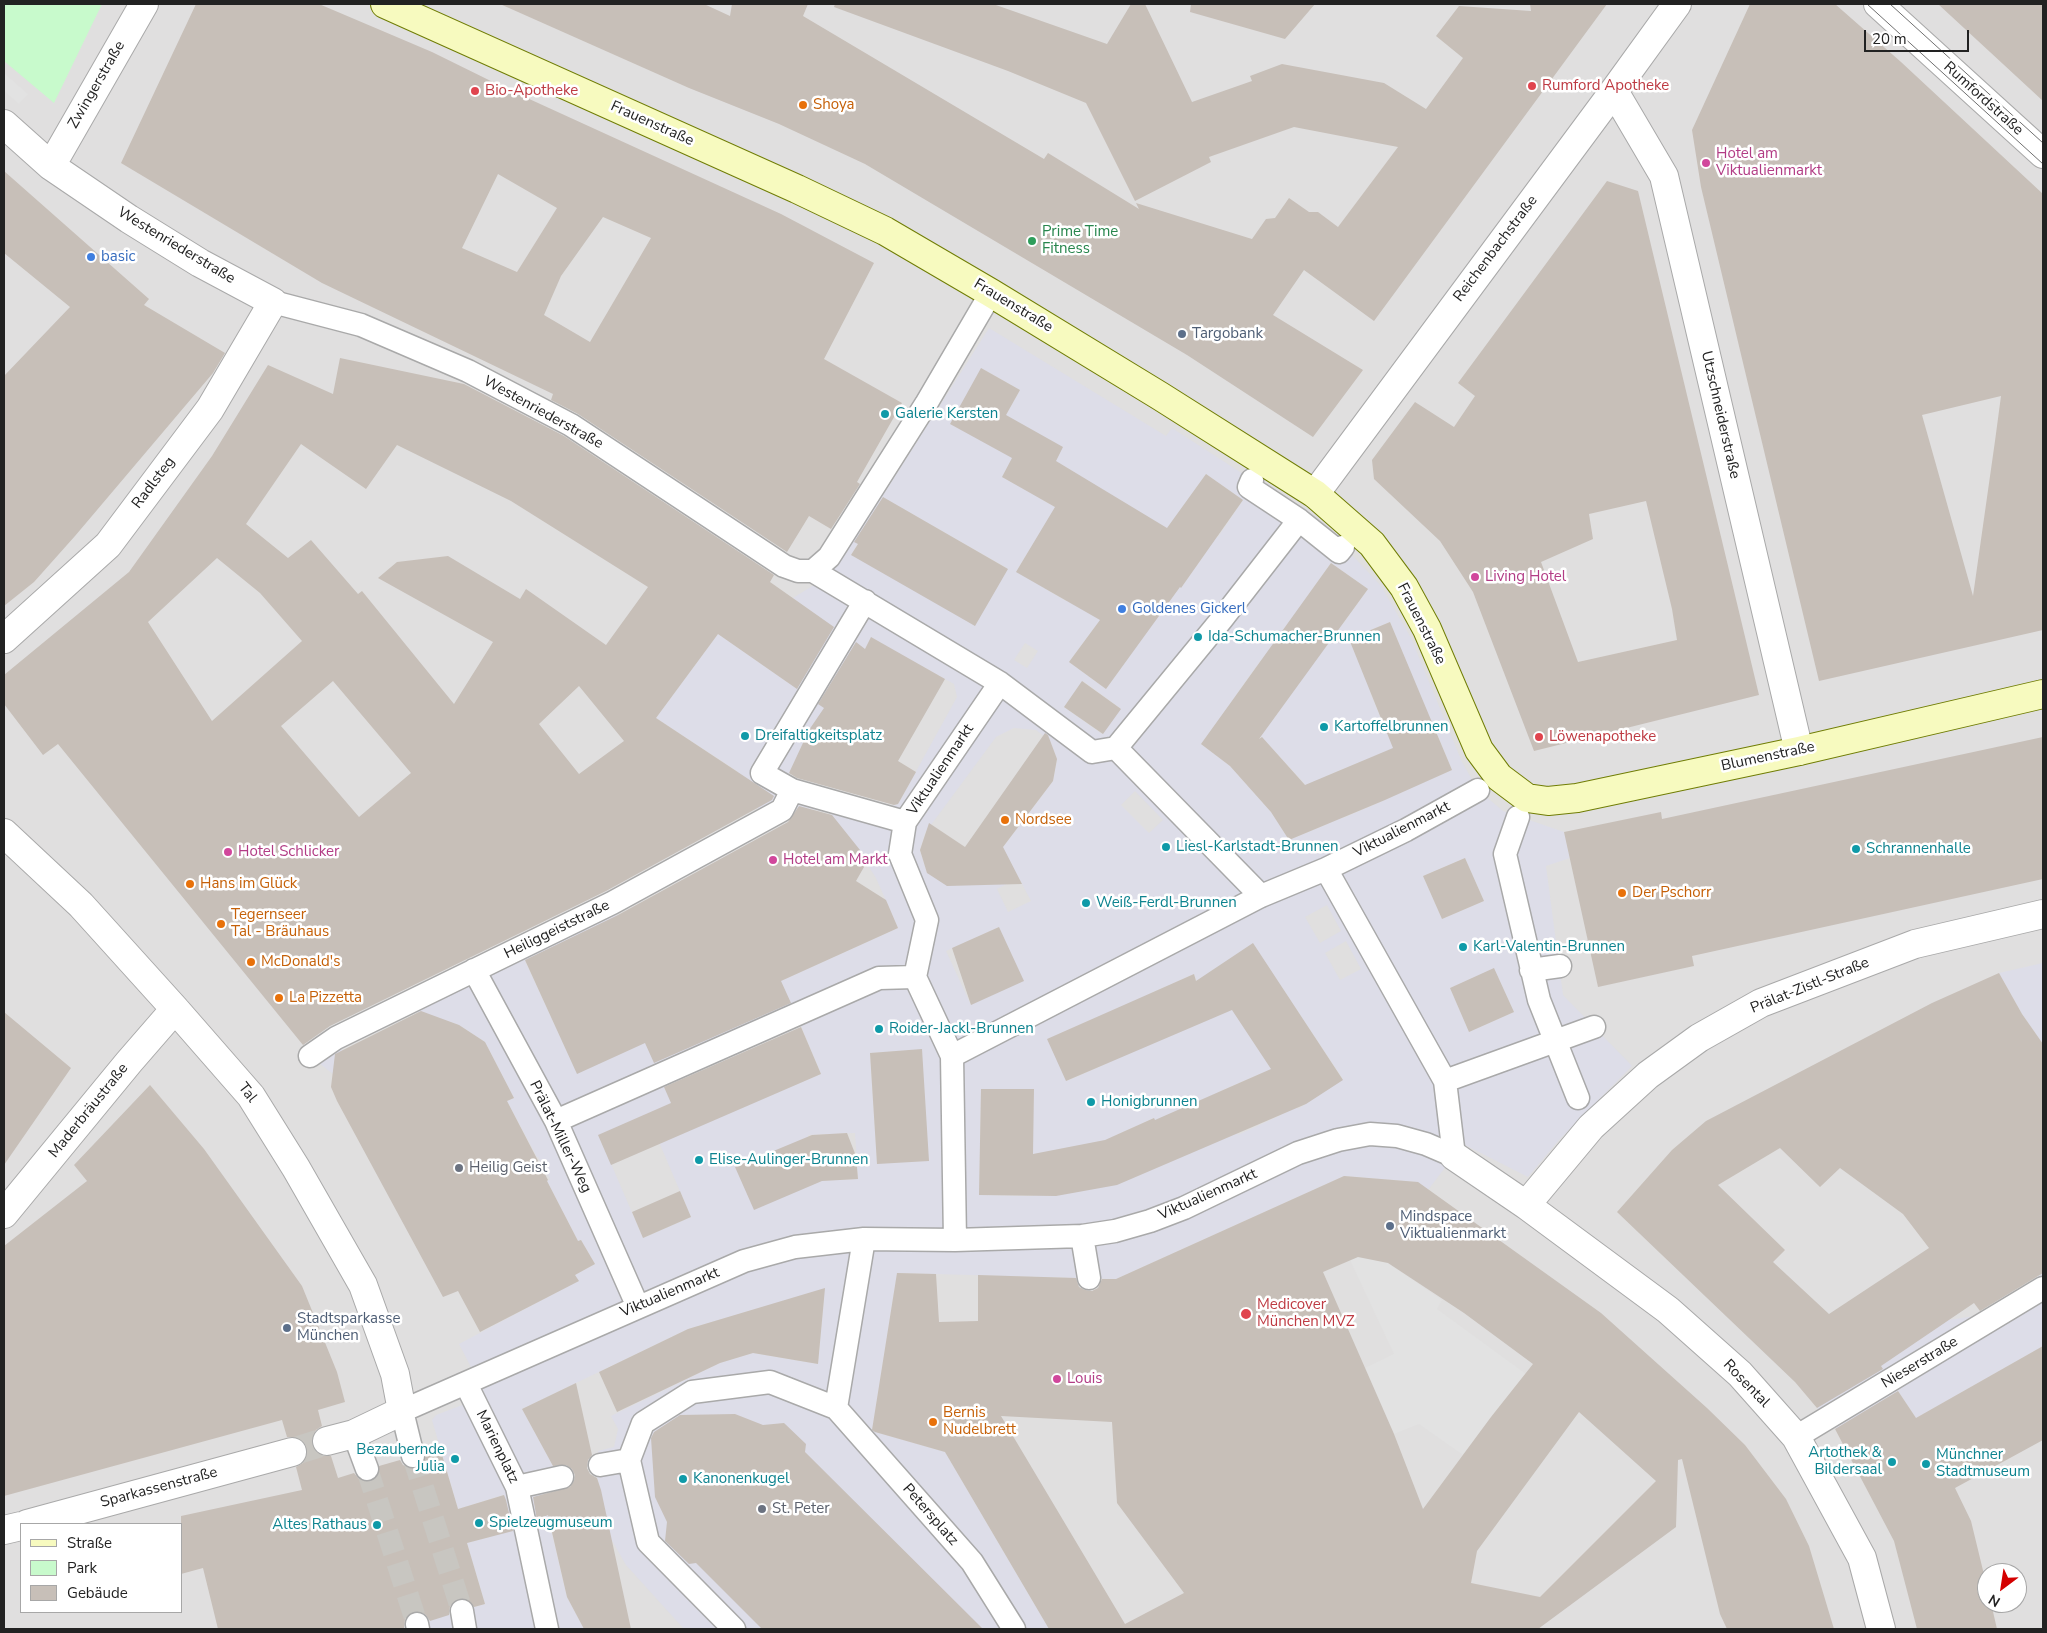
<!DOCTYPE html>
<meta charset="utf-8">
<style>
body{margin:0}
#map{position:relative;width:2047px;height:1633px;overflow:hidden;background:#f2efe9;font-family:"Nunito Sans",sans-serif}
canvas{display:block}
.frame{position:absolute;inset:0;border:5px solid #222;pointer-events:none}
.legend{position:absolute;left:20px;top:1523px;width:162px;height:90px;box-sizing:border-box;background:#fff;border:1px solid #a7a7a7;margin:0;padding:6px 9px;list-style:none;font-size:15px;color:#222}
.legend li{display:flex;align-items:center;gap:10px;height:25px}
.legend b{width:25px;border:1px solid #a7a7a7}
.north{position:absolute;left:1977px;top:1563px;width:50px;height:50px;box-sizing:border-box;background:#fff;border:1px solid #a7a7a7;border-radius:50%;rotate:211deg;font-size:14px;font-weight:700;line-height:20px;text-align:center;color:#222}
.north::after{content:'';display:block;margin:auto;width:18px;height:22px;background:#d40000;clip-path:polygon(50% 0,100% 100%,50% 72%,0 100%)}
.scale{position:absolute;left:1864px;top:30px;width:105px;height:22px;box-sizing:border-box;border:2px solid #222;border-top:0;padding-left:6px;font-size:15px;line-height:18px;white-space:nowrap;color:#222;-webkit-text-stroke:4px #fff;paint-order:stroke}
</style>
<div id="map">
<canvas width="2047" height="1633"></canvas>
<div class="frame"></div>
<ul class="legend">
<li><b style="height:6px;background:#f7fabf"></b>Straße</li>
<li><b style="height:14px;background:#c8facc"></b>Park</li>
<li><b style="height:14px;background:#c7bfb8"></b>Gebäude</li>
</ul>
<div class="north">N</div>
<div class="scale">20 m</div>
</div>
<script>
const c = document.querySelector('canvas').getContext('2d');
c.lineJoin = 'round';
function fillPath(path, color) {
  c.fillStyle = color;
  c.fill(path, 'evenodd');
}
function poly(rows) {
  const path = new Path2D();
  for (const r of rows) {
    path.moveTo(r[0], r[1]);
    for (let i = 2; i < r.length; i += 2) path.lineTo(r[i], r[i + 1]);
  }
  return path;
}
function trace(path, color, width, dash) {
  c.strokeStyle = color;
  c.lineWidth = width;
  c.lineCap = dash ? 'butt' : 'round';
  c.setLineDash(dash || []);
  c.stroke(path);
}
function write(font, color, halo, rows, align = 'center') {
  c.font = font + ' "Nunito Sans",sans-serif';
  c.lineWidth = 5;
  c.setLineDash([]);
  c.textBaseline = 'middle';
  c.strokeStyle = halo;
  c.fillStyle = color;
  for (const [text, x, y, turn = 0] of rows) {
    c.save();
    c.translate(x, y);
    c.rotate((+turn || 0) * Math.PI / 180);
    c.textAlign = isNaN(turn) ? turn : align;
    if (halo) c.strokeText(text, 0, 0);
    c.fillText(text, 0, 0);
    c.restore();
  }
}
const residential = poly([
 [4,4,2043,4,2043,1629,4,1629],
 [21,1524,181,1524,181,1612,21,1612],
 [1987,1573,2017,1573,2017,1603,1987,1603]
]);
const park = poly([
 [4,4,102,4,54,103,4,61]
]);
const parking = poly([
 [4,73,28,94,19,104,4,91],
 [1358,1257,1388,1263,1442,1300,1437,1309,1526,1374,1463,1455,1419,1424,1394,1434,1365,1368,1394,1354,1350,1260]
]);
const plaza = poly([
 [989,328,1166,436,1172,428,1305,514,1356,559,1381,586,1411,638,1462,762,1478,790,1503,811,1564,832,1570,858,1546,866,1563,995,1632,1066,1559,1140,1528,1177,1463,1144,1428,1190,1418,1182,1344,1176,1116,1279,897,1273,872,1431,945,1452,1049,1629,684,1629,626,1565,610,1537,597,1477,600,1465,598,1451,614,1447,618,1429,611,1416,720,1363,753,1353,818,1364,824,1300,814,1292,688,1329,522,1409,553,1466,562,1477,542,1492,567,1597,584,1629,400,1629,485,1604,467,1543,514,1530,503,1495,458,1509,432,1420,436,1415,486,1396,459,1344,578,1281,575,1275,595,1264,581,1240,578,1241,547,1181,550,1179,538,1157,537,1157,507,1101,514,1098,485,1042,459,1025,416,1011,338,1043,345,1056,333,1074,310,1056,759,810,737,771,656,718,718,634,787,682,827,623,793,598,825,578,882,497],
 [981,368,1020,390,989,445],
 [1021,443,1037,496,1002,477],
 [1206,474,1243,500,1218,537,1180,511],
 [1093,484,1074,518,1039,498],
 [884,498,1007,568,1007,569,851,555],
 [1030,549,1052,562,1039,583,1017,570],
 [1206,552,1181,588,1144,562],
 [1331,563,1368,589,1343,624,1306,598],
 [1056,566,1078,580,1066,601,1044,588],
 [1390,622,1407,663,1366,680,1349,639],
 [1095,627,1131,654,1106,689,1069,662],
 [871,638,954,684,957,697,898,804,889,807,788,776,809,730,848,679],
 [1025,643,1038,651,1027,668,1014,660],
 [1261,660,1297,686,1272,721,1236,695],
 [1411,675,1429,716,1387,734,1370,692],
 [1083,681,1120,708,1102,734,1064,707],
 [1226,710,1259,734,1304,783,1330,823,1289,840,1271,812,1230,766,1201,744],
 [1014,728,1036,730,1050,741,1057,759,1053,781,981,876,927,873,920,850,925,833,996,737],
 [1435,729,1452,770,1410,788],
 [1368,759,1385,800,1343,818,1326,776],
 [1135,791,1163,820,1149,833,1121,805],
 [804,808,829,812,853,842,876,878,898,928,577,1073,525,961,617,917,615,911,710,863],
 [1465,858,1484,901,1442,919,1423,876],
 [1019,878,1031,901,1008,912,997,889],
 [1327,905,1341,931,1320,943,1305,917],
 [999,927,971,1005,946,951],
 [1346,941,1361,969,1340,980,1325,953],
 [1253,944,1343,1079,1298,1109,1208,973],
 [1494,969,1514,1012,1469,1032,1450,988],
 [1194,974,1213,1017,1170,1036,1151,993],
 [1090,1020,1108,1063,1067,1081,1048,1039],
 [801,1026,821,1074,684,1132,664,1086],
 [922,1050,877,1163,870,1053],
 [1262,1073,1281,1115,1238,1135,1218,1092],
 [981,1089,1033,1089,1032,1196,979,1195],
 [647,1114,691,1217,643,1238,599,1136],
 [1154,1118,1131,1179,1112,1137],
 [855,1133,858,1179,811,1181,808,1135],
 [2043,963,2043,1044,2022,1014,1999,973],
 [2043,1273,2043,1346,1916,1418,1898,1391,1836,1429,1817,1408,1948,1320,1982,1315]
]);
const building = poly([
 [196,4,319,4,432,52,503,87,781,214,874,263,824,359,902,403,857,482,860,484,831,529,809,516,787,552,578,414,551,400,553,394,322,283,121,163],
 [498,174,557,208,517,272,462,248],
 [603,217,651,238,590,342,544,315,561,276],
 [500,4,704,4,730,16,732,4,808,4,803,16,1044,159,1048,153,1139,209,1136,203,1252,239,1266,219,1275,218,1289,198,1309,212,1318,212,1338,227,1398,147,1294,127,1209,157,1211,162,1135,201,1086,103,1008,71,834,7,835,4,993,4,1107,44,1131,4,1145,4,1192,102,1252,81,1250,76,1282,64,1384,83,1426,109,1463,58,1436,36,1459,6,1531,11,1530,4,1607,4,1374,321,1304,270,1273,315,1363,370,1313,437,1187,355,865,164,779,124,689,88],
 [1191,4,1315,4,1285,39,1190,12],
 [1750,4,1835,4,1901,62,2043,194,2043,630,1819,681,1701,187,1692,130],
 [2001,396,1995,441,1973,596,1922,415],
 [1938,4,2043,4,2043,101,1990,52],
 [4,171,149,299,144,305,225,353,213,373,75,536,34,582,4,606,4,376,70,307,4,253],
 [1607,181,1638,191,1759,695,1534,751,1473,592,1440,541,1374,479,1372,460,1415,402,1454,427,1475,396,1458,383],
 [1646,501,1672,609,1677,640,1578,662,1541,562,1593,539,1589,514],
 [340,358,464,384,564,436,774,575,770,582,834,627,797,689,718,634,656,718,774,796,772,800,606,891,330,1026,303,1045,58,744,43,755,4,704,4,675,129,572,212,456,268,365,333,394],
 [301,444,366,489,397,445,511,501,648,587,606,645,526,589,520,599,448,556,397,562,378,578,493,642,454,704,362,591,358,594,311,540,288,558,246,524],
 [217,558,260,593,302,641,212,721,148,622],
 [333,681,411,773,359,817,281,726],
 [579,686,624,741,579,774,539,724],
 [981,368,1020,390,1006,415,1063,447,1056,461,1167,528,1206,474,1243,500,1181,588,1180,587,1106,689,1069,662,1100,620,1016,572,1055,507,1002,477,1012,458,950,424],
 [883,497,1008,569,975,626,851,555,858,544,854,542],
 [1331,563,1368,589,1259,739,1262,737,1305,785,1393,748,1349,639,1390,622,1452,770,1385,800,1289,840,1271,812,1230,766,1201,744],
 [871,637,945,679,898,761,916,772,898,804,894,805,797,778,789,773,809,730,824,708,818,704,856,642,865,649],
 [1082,681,1121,709,1103,734,1064,707],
 [1045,733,1048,735,1057,759,1053,781,1003,847,1022,884,947,886,927,873,920,850,929,823,965,847],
 [2043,737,2043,879,1692,956,1694,966,1598,987,1564,832,1661,812,1662,819],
 [799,806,832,815,868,860,856,881,886,900,898,928,781,981,791,1003,654,1063,645,1043,577,1074,525,960,618,915,788,822],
 [1465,858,1484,901,1442,919,1423,876],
 [999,927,1024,981,971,1005,952,948],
 [1253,943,1343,1080,1306,1104,1117,1185,1056,1196,979,1195,981,1089,1034,1089,1033,1154,1105,1140,1154,1118,1155,1120,1271,1069,1232,1010,1066,1081,1047,1039,1194,974,1196,981],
 [1494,968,1514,1012,1469,1032,1450,988],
 [1999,973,2022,1014,2043,1044,2043,1273,1980,1311,1974,1303,1881,1366,1883,1369,1817,1408,1795,1382,1617,1212,1672,1150,1706,1121,1932,1003],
 [1780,1148,1820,1187,1840,1168,1903,1214,1929,1248,1829,1314,1773,1262,1785,1250,1718,1185],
 [421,1011,459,1025,485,1042,514,1098,507,1101,548,1180,547,1181,578,1241,581,1240,595,1264,575,1275,579,1281,480,1332,458,1291,443,1297,337,1101,331,1087,335,1054],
 [4,1012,71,1068,4,1165],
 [801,1027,821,1074,611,1165,598,1135,671,1103,664,1087],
 [922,1049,929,1161,877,1164,870,1053],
 [150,1085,204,1149,302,1286,337,1372,345,1402,318,1410,322,1426,316,1430,312,1437,312,1445,316,1452,323,1456,331,1456,338,1478,354,1473,359,1479,364,1482,371,1481,377,1477,379,1466,400,1460,403,1465,409,1468,417,1469,422,1466,425,1460,426,1452,440,1448,458,1509,504,1495,506,1500,513,1531,467,1543,485,1604,474,1607,467,1599,459,1598,453,1601,450,1606,449,1615,430,1621,426,1615,422,1612,414,1611,409,1614,405,1619,404,1628,399,1629,218,1629,203,1568,181,1574,181,1516,302,1490,296,1467,303,1463,307,1456,307,1447,303,1441,296,1437,287,1437,282,1420,4,1496,4,1246,87,1181,74,1165],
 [847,1133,856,1156,858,1179,822,1181,754,1210,735,1167,812,1135],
 [1344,1176,1418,1182,1601,1313,1707,1408,1745,1445,1786,1499,1809,1546,1834,1629,1727,1629,1720,1614,1682,1459,1678,1460,1676,1527,1538,1629,1049,1629,945,1452,875,1432,872,1430,897,1273,936,1274,939,1322,978,1321,978,1275,1076,1278,1079,1287,1085,1290,1092,1291,1098,1288,1102,1279,1116,1279],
 [1358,1257,1388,1263,1464,1313,1533,1364,1491,1417,1423,1509,1394,1434,1323,1272],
 [1579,1412,1656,1481,1540,1597,1471,1583,1477,1551],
 [1001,1416,1112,1422,1117,1503,1184,1593,1125,1624],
 [680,1191,691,1217,643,1238,632,1212],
 [825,1288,818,1364,753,1353,720,1363,617,1412,599,1372,688,1329],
 [2043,1346,2043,1440,1955,1488,1971,1521,1987,1587,1987,1603,1991,1603,1997,1629,1917,1629,1894,1541,1835,1429,1898,1391,1916,1418],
 [576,1383,592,1455,588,1460,587,1468,590,1474,597,1478,601,1490,631,1629,584,1629,567,1597,548,1515,537,1520,533,1497,570,1487,574,1481,575,1475,572,1469,566,1465,553,1466,522,1409],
 [735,1414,763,1425,784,1423,806,1444,805,1452,983,1629,762,1629,696,1563,689,1564,665,1541,667,1522,655,1497,651,1438,654,1432,680,1415]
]);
const pedestrianTunnel = poly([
 [413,1456,462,1611],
 [367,1469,417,1624]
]);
const minorTunnel = poly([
 [292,1452,327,1441]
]);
const pedestrian = poly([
 [273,302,361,325,468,371,571,425,784,566,798,571,813,571,829,557,926,404,991,293],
 [1252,480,1249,487,1299,520,1339,552,1343,547],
 [813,571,1000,683,1092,752,1116,748,1261,896],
 [865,601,762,773,792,790,905,822],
 [1116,748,1222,619,1299,520],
 [1518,817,1505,854,1539,1000,1578,1098],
 [474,970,556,1121,638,1307],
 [1531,970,1560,966],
 [310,1056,336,1038,612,903,782,810,792,790],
 [952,1056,1261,896,1326,869,1406,830,1478,790],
 [1445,1081,1594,1027],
 [556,1121,879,978,915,977],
 [1082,1236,1089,1278],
 [955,1240,952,1056,915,977,927,920,900,854,905,822,1000,683],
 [466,1384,517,1487,547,1629],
 [836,1408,864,1239],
 [354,1434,367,1469],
 [1796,1437,2043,1288],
 [413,1456,402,1411,744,1261,795,1247,864,1239,955,1240,1082,1236,1115,1231,1150,1221,1184,1208,1298,1153,1338,1140,1370,1134,1397,1136,1426,1144,1454,1156,1445,1081,1326,869],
 [629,1460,648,1542,734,1629],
 [600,1465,629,1460,643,1423,692,1392,770,1382,836,1408,972,1562,1014,1629],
 [517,1487,562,1477],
 [462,1611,465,1629],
 [417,1624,418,1629]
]);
const minor = poly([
 [1878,4,2043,154],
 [1614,91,1664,176,1799,751],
 [4,124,51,166,129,219,200,263,273,302,210,409,108,545,4,639],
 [51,166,144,4],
 [1315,494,1614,91,1677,4],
 [4,833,81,905,175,1009,251,1096,296,1168,363,1285,395,1374,402,1411,354,1434,327,1441],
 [1454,1156,1526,1205,1668,1310,1740,1374,1796,1437,1862,1558,1881,1629],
 [1526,1205,1591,1127,1648,1075,1699,1038,1761,1003,1915,944,2043,914],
 [4,1214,129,1062,175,1009],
 [27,1524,292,1452],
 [4,1530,21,1526]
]);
const secondary = poly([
 [385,4,797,189,885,231,991,293,1160,396,1315,494,1372,544,1404,587,1427,629,1479,750,1499,777,1527,798,1548,801,1577,798,1799,751,2043,694]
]);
const tram = poly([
 [1867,4,2043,164],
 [1890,4,2043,143]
]);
const markers = [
 [1532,86,5,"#e0444e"],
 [475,91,5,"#e0444e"],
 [803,105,5,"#e8710a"],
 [1706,163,5,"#d1479c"],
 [1032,241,5,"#2e9e5b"],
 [91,257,5,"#3f7fe0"],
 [1182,334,5,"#5c6f8a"],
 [885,414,5,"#0f9aa8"],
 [1475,577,5,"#d1479c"],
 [1122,609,5,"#3f7fe0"],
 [1198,637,5,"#0f9aa8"],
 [1324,727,5,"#0f9aa8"],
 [745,736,5,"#0f9aa8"],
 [1539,737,5,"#e0444e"],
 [1005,820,5,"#e8710a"],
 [1166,847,5,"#0f9aa8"],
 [1856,849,5,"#0f9aa8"],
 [228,852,5,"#d1479c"],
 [773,860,5,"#d1479c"],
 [190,884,5,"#e8710a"],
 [1622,893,5,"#e8710a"],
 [1086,903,5,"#0f9aa8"],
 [221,924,5,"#e8710a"],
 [1463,947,5,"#0f9aa8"],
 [251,962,5,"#e8710a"],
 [279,998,5,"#e8710a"],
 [879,1029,5,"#0f9aa8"],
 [1091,1102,5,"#0f9aa8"],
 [699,1160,5,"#0f9aa8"],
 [459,1168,5,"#6b7280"],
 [1390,1226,5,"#5c6f8a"],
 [1246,1314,6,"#e0444e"],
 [287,1328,5,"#5c6f8a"],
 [1057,1379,5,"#d1479c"],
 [933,1422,5,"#e8710a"],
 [455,1459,5,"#0f9aa8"],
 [1892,1462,5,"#0f9aa8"],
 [1926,1464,5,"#0f9aa8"],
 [683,1479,5,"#0f9aa8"],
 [762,1509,5,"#6b7280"],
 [479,1523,5,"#0f9aa8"],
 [377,1525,5,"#0f9aa8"]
];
const streetNames = [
 ["Zwingerstraße",97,85,-60],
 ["Rumfordstraße",1983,99,42],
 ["Frauenstraße",652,124,24],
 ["Westenriederstraße",176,246,31],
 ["Reichenbachstraße",1496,249,-53],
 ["Frauenstraße",1013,306,31],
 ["Westenriederstraße",543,413,29],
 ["Utzschneiderstraße",1720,415,77],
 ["Radlsteg",154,483,-53],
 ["Frauenstraße",1421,624,63],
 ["Blumenstraße",1768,757,-12],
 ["Viktualienmarkt",941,770,-56],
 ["Viktualienmarkt",1402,830,-27],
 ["Heiliggeiststraße",557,930,-26],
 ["Prälat-Zistl-Straße",1810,986,-22],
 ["Tal",247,1093,52],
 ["Maderbräustraße",89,1111,-51],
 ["Prälat-Miller-Weg",560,1137,64],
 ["Viktualienmarkt",1208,1195,-24],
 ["Viktualienmarkt",670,1293,-23],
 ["Nieserstraße",1920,1363,-31],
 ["Rosental",1746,1384,46],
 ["Marienplatz",497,1447,64],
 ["Sparkassenstraße",159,1488,-15],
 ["Petersplatz",930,1515,49]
];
const healthNames = [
 ["Rumford Apotheke",1542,86],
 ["Bio-Apotheke",485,91],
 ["Löwenapotheke",1549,737],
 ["Medicover",1257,1305],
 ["München MVZ",1257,1322]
];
const foodNames = [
 ["Shoya",813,105],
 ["Nordsee",1015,820],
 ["Hans im Glück",200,884],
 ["Der Pschorr",1632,893],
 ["Tegernseer",231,915],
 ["Tal - Bräuhaus",231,932],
 ["McDonald's",261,962],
 ["La Pizzetta",289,998],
 ["Bernis",943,1413],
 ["Nudelbrett",943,1430]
];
const hotelNames = [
 ["Hotel am",1716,154],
 ["Viktualienmarkt",1716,171],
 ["Living Hotel",1485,577],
 ["Hotel Schlicker",238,852],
 ["Hotel am Markt",783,860],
 ["Louis",1067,1379]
];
const leisureNames = [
 ["Prime Time",1042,232],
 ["Fitness",1042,249]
];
const shopNames = [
 ["basic",101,257],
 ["Goldenes Gickerl",1132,609]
];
const serviceNames = [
 ["Targobank",1192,334],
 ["Mindspace",1400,1217],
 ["Viktualienmarkt",1400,1234],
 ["Stadtsparkasse",297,1319],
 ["München",297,1336]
];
const cultureNames = [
 ["Galerie Kersten",895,414],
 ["Ida-Schumacher-Brunnen",1208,637],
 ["Kartoffelbrunnen",1334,727],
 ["Dreifaltigkeitsplatz",755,736],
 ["Liesl-Karlstadt-Brunnen",1176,847],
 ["Schrannenhalle",1866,849],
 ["Weiß-Ferdl-Brunnen",1096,903],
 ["Karl-Valentin-Brunnen",1473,947],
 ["Roider-Jackl-Brunnen",889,1029],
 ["Honigbrunnen",1101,1102],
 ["Elise-Aulinger-Brunnen",709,1160],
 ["Bezaubernde",445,1450,"right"],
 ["Julia",445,1467,"right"],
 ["Artothek &",1882,1453,"right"],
 ["Bildersaal",1882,1470,"right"],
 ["Münchner",1936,1455],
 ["Stadtmuseum",1936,1472],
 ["Kanonenkugel",693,1479],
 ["Spielzeugmuseum",489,1523],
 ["Altes Rathaus",367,1525,"right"]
];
const worshipNames = [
 ["Heilig Geist",469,1168],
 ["St. Peter",772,1509]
];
fillPath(residential, '#e0dfdf');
fillPath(park, '#c8facc');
fillPath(parking, '#e2e2e2');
fillPath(plaza, '#dddde8');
fillPath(building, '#c7bfb8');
trace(pedestrianTunnel, '#c8c6c1', 22, [22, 11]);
trace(minorTunnel, '#c8c6c1', 28, [28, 14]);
trace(pedestrian, '#a9a9a9', 25);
trace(minor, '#a9a9a9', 30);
trace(secondary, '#707d05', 30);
trace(pedestrian, '#fff', 22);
trace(minor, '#fff', 28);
trace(secondary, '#f7fabf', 28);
trace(tram, '#707070', 1);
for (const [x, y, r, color] of markers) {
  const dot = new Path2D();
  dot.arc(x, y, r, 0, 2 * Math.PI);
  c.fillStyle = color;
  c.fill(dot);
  trace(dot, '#fff', 2);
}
write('15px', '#222', '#fff', streetNames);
write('15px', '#be3a42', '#fff', healthNames, 'left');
write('15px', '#c56008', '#fff', foodNames, 'left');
write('15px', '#b23c85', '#fff', hotelNames, 'left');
write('15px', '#27864d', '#fff', leisureNames, 'left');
write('15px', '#366cbe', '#fff', shopNames, 'left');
write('15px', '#4e5e75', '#fff', serviceNames, 'left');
write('15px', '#0d838f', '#fff', cultureNames, 'left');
write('15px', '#5b616d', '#fff', worshipNames, 'left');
</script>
